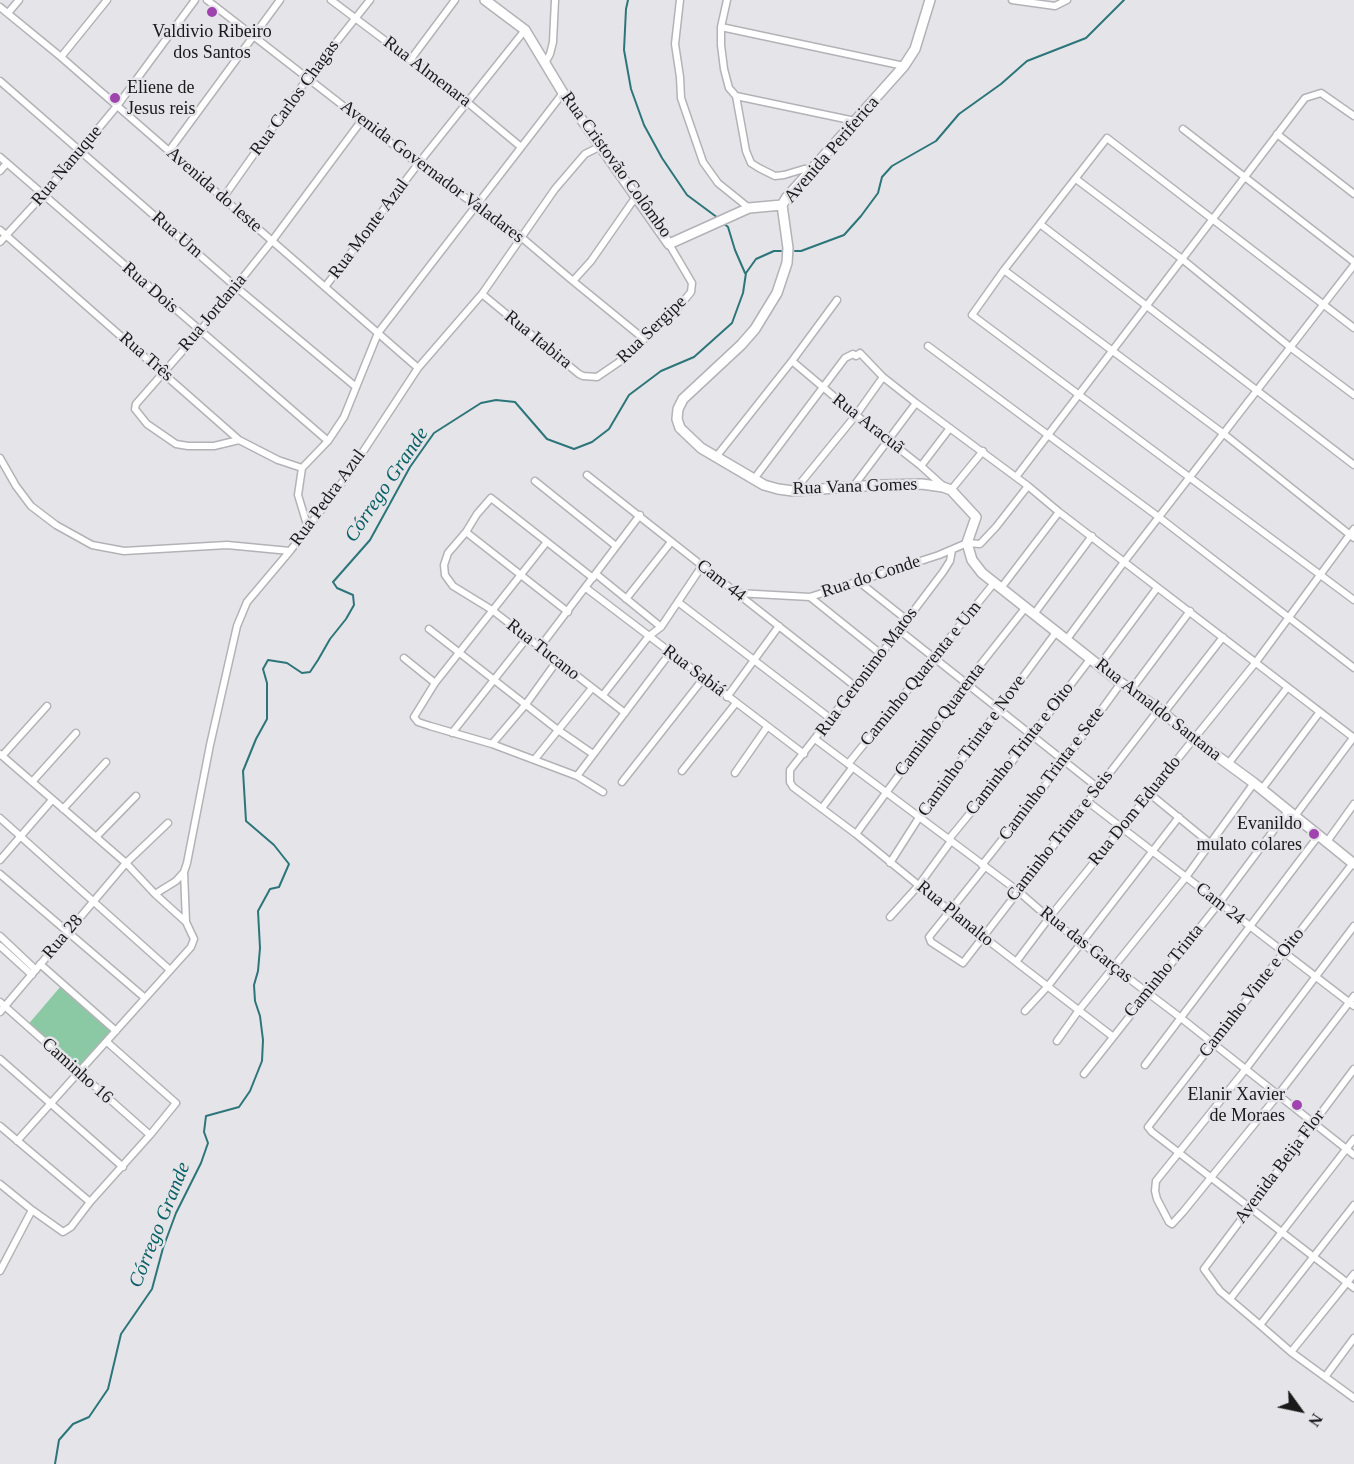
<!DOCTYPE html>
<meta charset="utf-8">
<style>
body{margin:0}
#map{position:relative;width:1354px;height:1464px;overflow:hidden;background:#e5e4e9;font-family:"Times New Roman",serif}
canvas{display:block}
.north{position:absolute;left:1270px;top:1380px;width:60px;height:60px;-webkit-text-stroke:4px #e5e4e9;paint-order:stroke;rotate:123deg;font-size:16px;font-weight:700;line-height:24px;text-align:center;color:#1a1a1b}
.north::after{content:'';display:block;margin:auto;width:21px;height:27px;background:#1a1a1b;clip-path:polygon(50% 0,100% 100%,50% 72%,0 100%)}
</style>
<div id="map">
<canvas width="1354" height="1464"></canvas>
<div class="north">N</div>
</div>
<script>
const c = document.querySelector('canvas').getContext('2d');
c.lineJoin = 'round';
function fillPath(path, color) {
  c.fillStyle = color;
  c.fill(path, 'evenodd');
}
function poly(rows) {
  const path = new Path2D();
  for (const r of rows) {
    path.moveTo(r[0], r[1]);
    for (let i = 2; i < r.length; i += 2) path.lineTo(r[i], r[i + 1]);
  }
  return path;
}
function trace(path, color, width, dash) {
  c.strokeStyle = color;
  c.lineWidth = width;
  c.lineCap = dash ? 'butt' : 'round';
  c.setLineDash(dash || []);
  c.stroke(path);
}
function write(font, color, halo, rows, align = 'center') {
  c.font = font + ' "Times New Roman",serif';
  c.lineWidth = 5;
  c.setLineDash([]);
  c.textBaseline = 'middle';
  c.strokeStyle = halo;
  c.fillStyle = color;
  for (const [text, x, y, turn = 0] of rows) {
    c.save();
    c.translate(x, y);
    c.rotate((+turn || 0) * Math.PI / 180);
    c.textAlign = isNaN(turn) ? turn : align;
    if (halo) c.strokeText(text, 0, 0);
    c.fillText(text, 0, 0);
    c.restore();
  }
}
const green = poly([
 [61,986,112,1030,77,1071,26,1027]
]);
const stream = poly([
 [628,0,626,9,624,50,631,89,644,125,662,158,687,195,718,218],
 [722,222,728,227,735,250,745,273],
 [795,251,801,251,844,235,861,216,878,193,882,177,892,166,936,141,959,114,1001,84,1027,61,1086,38,1124,0],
 [55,1464,59,1440,73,1424,89,1417,108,1389,121,1334,152,1289,163,1248,176,1213,201,1163,208,1143,204,1132,206,1116,239,1107,250,1091,262,1061,263,1040,260,1016,255,1001,254,985,258,971,260,948,258,911,270,889,279,887,289,864,274,845,246,821,243,771,256,739,267,719,267,683,263,669,268,660,287,663,302,673,310,672,318,660,330,639,346,619,354,605,353,595,337,588,333,582,370,540,410,467,434,433,481,403,496,400,515,402,547,439,574,449,592,442,609,429,629,395,661,371,694,357,732,323,743,293,746,273,756,259,774,251,781,251]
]);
const street = poly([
 [207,0,418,164,521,237,573,281,591,261,635,198],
 [331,0,467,102,521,147],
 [680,0,675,44,680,77,681,98,703,162,718,183,749,208],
 [727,0,721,27,721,45,724,69,729,88,736,96,746,151,751,163,759,168,775,176,784,175,804,169,813,169],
 [1012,0,1055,6,1067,0],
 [0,7,61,57,418,368],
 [8,13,19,0],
 [721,27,904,66],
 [61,57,107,0],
 [411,59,455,0],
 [545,63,550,54,553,42,555,0],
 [0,81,236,287,356,387],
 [736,96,855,121],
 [1183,129,1354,262],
 [1277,134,1354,194],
 [169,151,280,0],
 [0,157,328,441],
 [0,171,7,163],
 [1076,179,1182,259,1290,347,1354,395],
 [223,198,307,79,370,0],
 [1040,224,1354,465],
 [0,230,239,440,278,460,302,468],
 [0,242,43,195,117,106,195,0],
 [1004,270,1224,434,1354,538],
 [573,281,644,339],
 [325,287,418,164,525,30],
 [482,294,579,374,583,376,597,377,619,362,677,309,691,292,692,283,669,244],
 [1354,328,1107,138,1004,270,972,315,1354,600],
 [928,346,1160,518,1354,668],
 [792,361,856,415,921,466,943,486],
 [239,440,214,446,188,446,176,444,147,424,135,409,136,404,200,331,272,241,362,120],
 [716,457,792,361,837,300],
 [0,458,16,486,31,506,56,525,92,545,124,551,227,545,290,551],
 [921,466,950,428],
 [587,475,856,687],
 [1016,477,1305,98,1321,93,1354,116],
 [754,479,845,358,853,354,856,356,860,353,883,377,916,403,1028,486,1059,512,1354,738],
 [535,481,616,546],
 [853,487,916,403],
 [951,490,983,451],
 [794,491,856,415,883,377],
 [308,528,298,495,302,468,328,441,344,417,378,333,563,93],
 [466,532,568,612],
 [546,543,435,683,414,717,418,722,430,726,492,744,577,776,603,792],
 [952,550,950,561,943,572,881,654,790,770,790,782,793,787,856,834,950,911,1112,1036],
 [596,574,661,627],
 [593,578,491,498,477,514,466,532,448,553,444,565,445,575,453,586,492,610,625,713],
 [858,581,907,620],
 [586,588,804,754],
 [1001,588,1059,512],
 [737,593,810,597,939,555,967,543,980,544,996,527,1028,486],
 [810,597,881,654],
 [626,599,671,542],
 [678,602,831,719],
 [1034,614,1092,536],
 [429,629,558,730,593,754],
 [899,630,1097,787],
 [1067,639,1124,562,1354,265],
 [540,647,640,515],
 [404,658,435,683],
 [1099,666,1157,588],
 [1131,690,1190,611],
 [603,695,649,636,661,627,702,566],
 [727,697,779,626],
 [1163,714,1223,637],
 [452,733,527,638],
 [815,739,1018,891,1049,918,1181,1018,1354,1155],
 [492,744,526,704,557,661],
 [0,754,126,863,155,894,186,922],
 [2,756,47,706],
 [535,759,592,688],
 [848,764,994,583],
 [1228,764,1287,688],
 [682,771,736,703],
 [735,773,767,727],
 [577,776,670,653],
 [32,782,76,733],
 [622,782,703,679],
 [1262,789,1319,713],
 [1150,794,1211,844],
 [1087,801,1354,1006],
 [822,808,852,768],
 [63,809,106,762],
 [1295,816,1353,738],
 [0,818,170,970],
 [856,834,966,683,1026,607],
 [96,837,136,796],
 [949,839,1008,767,1091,658],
 [1326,843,1354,804],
 [0,860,52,800],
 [890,863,920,816,1057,631],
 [1353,863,1148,1127,1152,1132,1354,1288],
 [982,865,1065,760,1121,683],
 [985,867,929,937,931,942,963,963,1159,709],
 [0,874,145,998],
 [155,894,176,881,184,872,187,863,210,745,237,626,247,602,290,551,347,476,418,368,482,294,555,189,585,154,599,147],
 [890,917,919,885,951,841],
 [1354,926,1245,1070,1156,1181,1155,1191,1157,1199,1169,1222,1172,1224,1183,1212,1278,1095,1354,996],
 [0,936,36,970],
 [0,946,32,975],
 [1016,962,1049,918,1256,662,1354,529],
 [40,964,116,1031],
 [0,1002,150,1135],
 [1025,1011,1048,986,1179,817],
 [0,1012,126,863,168,823],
 [1057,1041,1079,1010,1186,877,1254,783],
 [0,1059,123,1167],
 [1145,1065,1319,835],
 [1354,1069,1204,1269,1220,1291,1260,1325,1291,1352,1354,1398],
 [1084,1074,1220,902,1288,811],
 [0,1126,90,1202,150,1135,176,1103,107,1042],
 [17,1141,191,947,194,939,186,922,184,872],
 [0,1184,32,1210,63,1232,71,1227,90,1202],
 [0,1271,32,1210],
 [1230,1299,1354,1139],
 [1260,1325,1354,1205],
 [1291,1352,1354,1274],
 [1325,1377,1354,1338]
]);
const secondary = poly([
 [485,0,525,30,563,93,669,244,749,208,782,205],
 [930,0,915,49,904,66,787,197,782,205,788,248,787,263,777,293,755,329,741,345,683,399,678,409,677,419,680,428,701,448,764,485,778,489,793,491,879,485,922,484,943,487,951,490,976,517,967,543,972,560,982,573,1121,683,1159,709,1194,739,1254,783,1354,864]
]);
const markers = [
 [212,12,6,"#9f44af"],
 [115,98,6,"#9f44af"],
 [1314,834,6,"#9f44af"],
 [1297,1105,6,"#9f44af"]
];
const poiNames = [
 ["Valdivio Ribeiro",212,32,"center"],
 ["dos Santos",212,53,"center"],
 ["Eliene de",127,88,"left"],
 ["Jesus reis",127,109,"left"],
 ["Evanildo",1302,824],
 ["mulato colares",1302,845],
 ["Elanir Xavier",1285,1095],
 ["de Moraes",1285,1116]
];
const streetNames = [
 ["Rua Almenara",427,72,37],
 ["Rua Carlos Chagas",295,98,-54],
 ["Avenida Periferica",832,150,-49],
 ["Rua Cristovão Colômbo",616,165,54],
 ["Rua Nanuque",67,166,-50],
 ["Avenida Governador Valadares",432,172,37],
 ["Avenida do leste",214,190,41],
 ["Rua Monte Azul",369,229,-53],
 ["Rua Um",177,235,41],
 ["Rua Dois",150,288,41],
 ["Rua Jordania",213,313,-50],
 ["Rua Sergipe",652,330,-44],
 ["Rua Itabira",538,340,39],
 ["Rua Três",146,357,41],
 ["Rua Aracuã",868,424,38],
 ["Rua Vana Gomes",855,487,-2],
 ["Rua Pedra Azul",328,498,-54],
 ["Rua do Conde",871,577,-18],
 ["Cam 44",721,581,38],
 ["Rua Tucano",543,650,38],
 ["Rua Sabiá",694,671,37],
 ["Rua Geronimo Matos",867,672,-53],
 ["Caminho Quarenta e Um",921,674,-51],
 ["Rua Arnaldo Santana",1158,710,38],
 ["Caminho Quarenta",940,720,-53],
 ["Caminho Trinta e Nove",972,746,-54],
 ["Caminho Trinta e Oito",1020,749,-52],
 ["Caminho Trinta e Sete",1052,774,-53],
 ["Rua Dom Eduardo",1135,811,-51],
 ["Caminho Trinta e Seis",1060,836,-52],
 ["Cam 24",1220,904,38],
 ["Rua Planalto",955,914,39],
 ["Rua 28",63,937,-50],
 ["Rua das Garças",1086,945,38],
 ["Caminho Trinta",1164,971,-51],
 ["Caminho Vinte e Oito",1252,993,-52],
 ["Caminho 16",77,1071,42],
 ["Avenida Beija Flor",1280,1167,-53]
];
const waterNames = [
 ["Córrego Grande",387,485,-56],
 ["Córrego Grande",160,1225,-68]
];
fillPath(green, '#8bc8a4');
trace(stream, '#2c767a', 2);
trace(street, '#b3b2b6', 9);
trace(secondary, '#b3b2b6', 12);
trace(street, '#fff', 6);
trace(secondary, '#fff', 9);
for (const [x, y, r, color] of markers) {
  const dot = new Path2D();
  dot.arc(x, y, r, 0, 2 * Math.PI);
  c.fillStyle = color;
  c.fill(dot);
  trace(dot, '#e5e4e9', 2);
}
write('18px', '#1a1a1b', '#e5e4e9', poiNames, 'right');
write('18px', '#1a1a1b', '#e5e4e9', streetNames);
write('italic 20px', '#096165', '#e5e4e9', waterNames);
</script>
